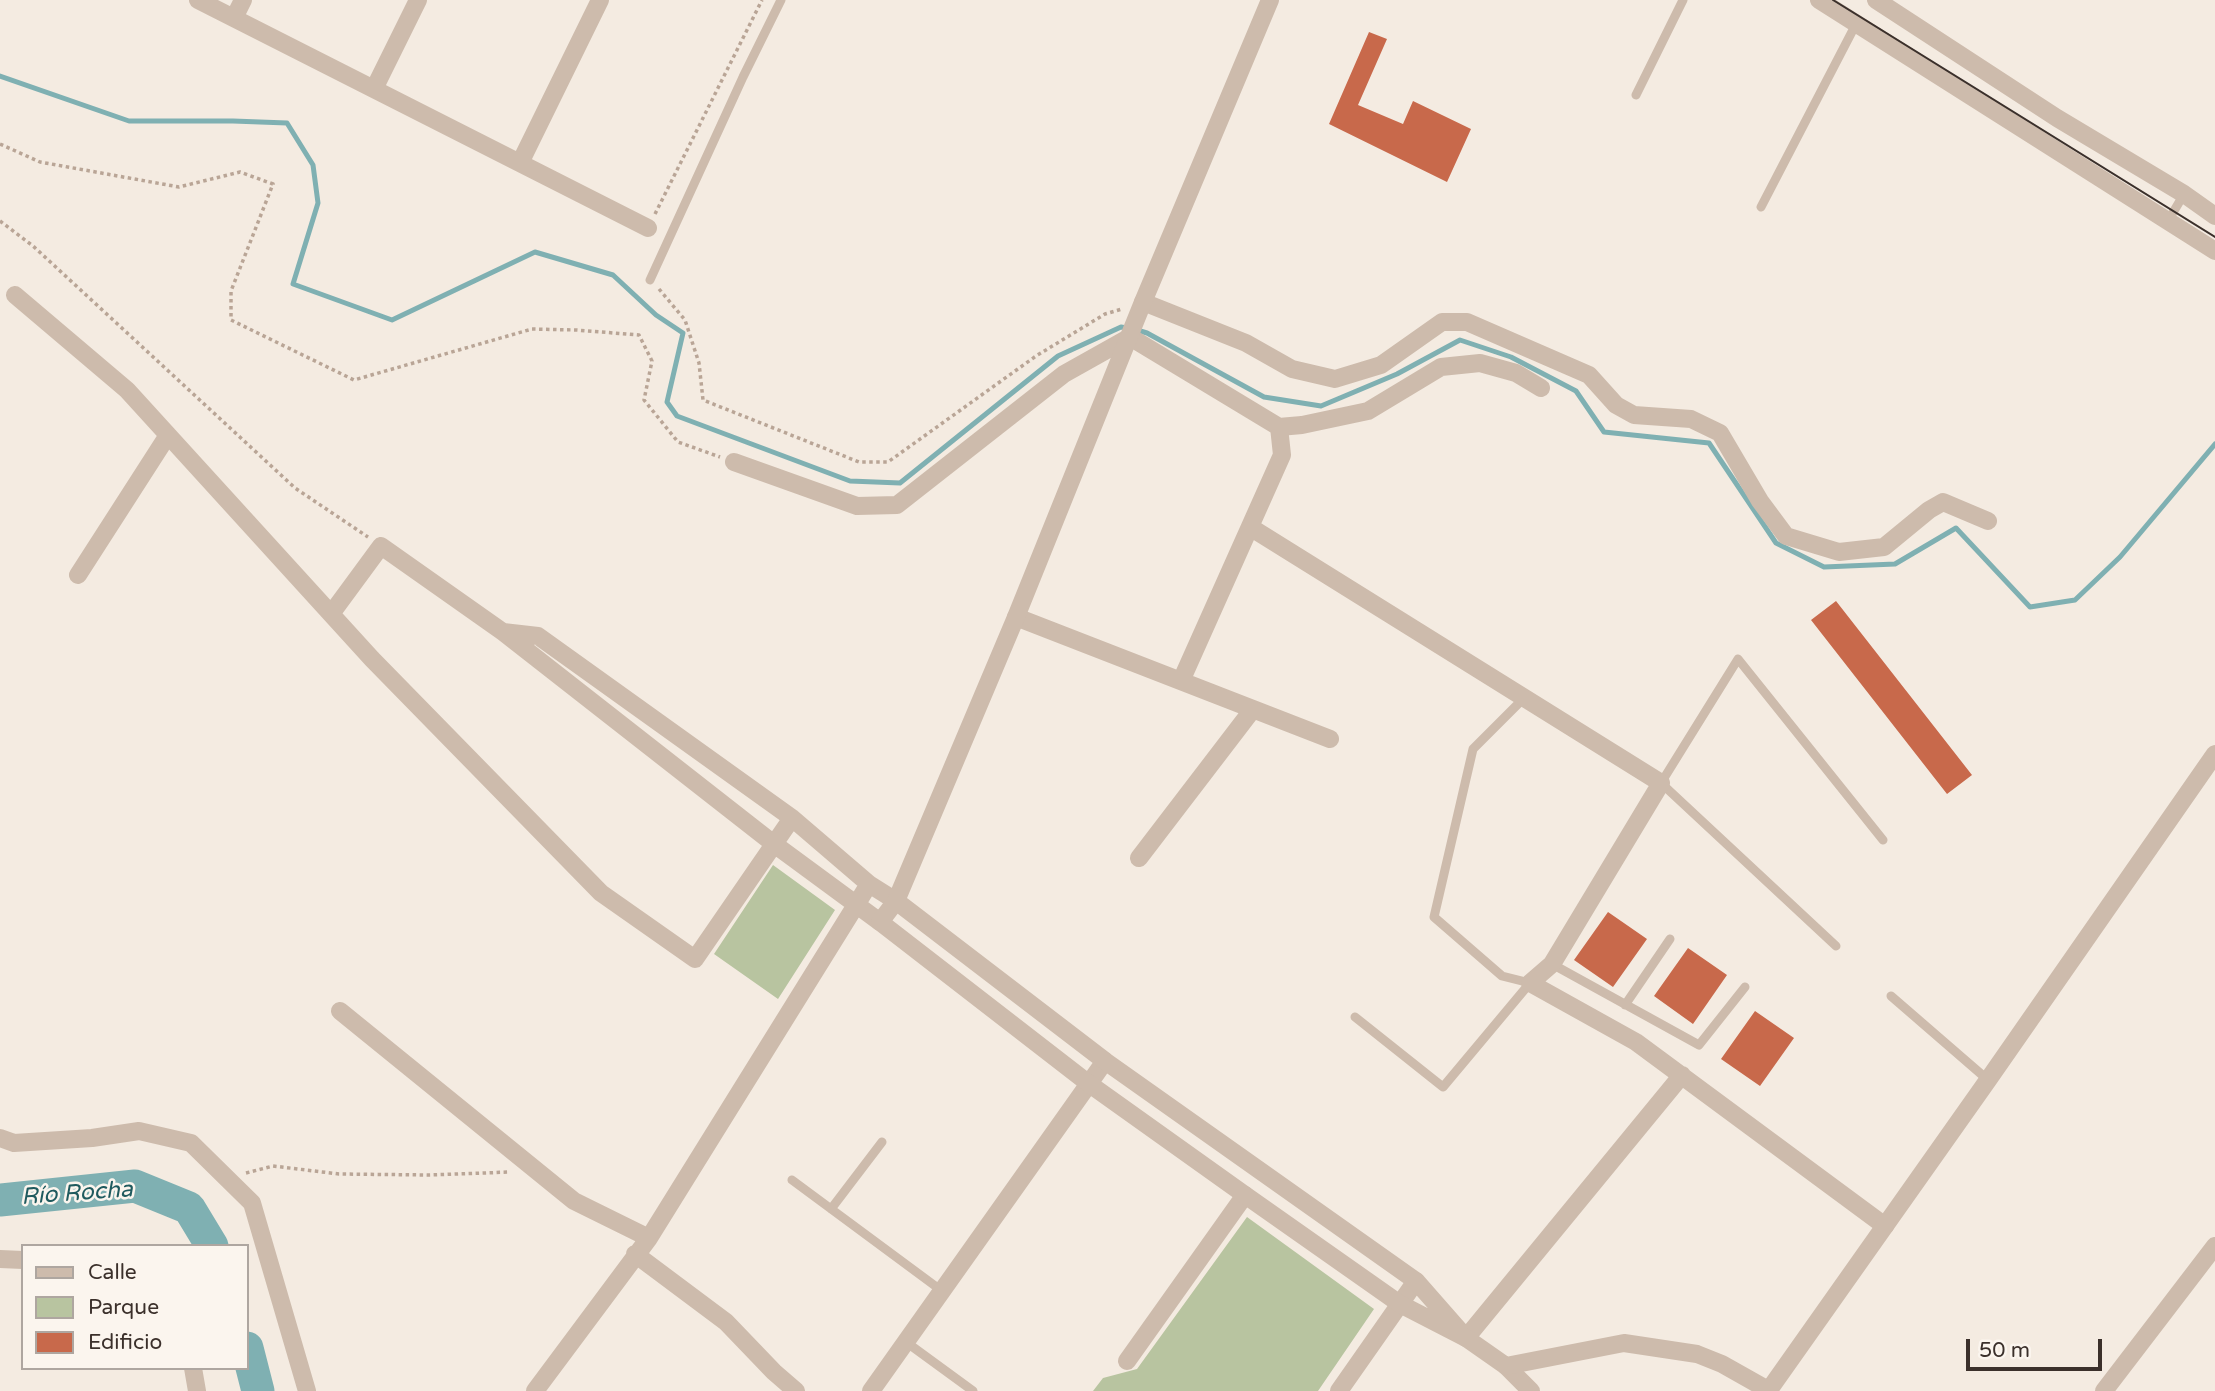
<!DOCTYPE html>
<meta charset="utf-8">
<style>
body{margin:0}
#map{position:relative;width:2215px;height:1391px;overflow:hidden;background:#f4ebe1;font-family:"Varela Round",sans-serif}
canvas{display:block}
.legend{position:absolute;left:21px;top:1244px;width:228px;height:126px;box-sizing:border-box;background:#fbf5ee;border:2px solid #aea6a0;margin:0;padding:9px 12px;list-style:none;font-size:21px;color:#3b302b}
.legend li{display:flex;align-items:center;gap:14px;height:35px}
.legend b{width:35px;border:2px solid #aea6a0}
.scale{position:absolute;left:1966px;top:1339px;width:136px;height:32px;box-sizing:border-box;border:4px solid #3b302b;border-top:0;padding-left:9px;font-size:21px;line-height:24px;white-space:nowrap;color:#3b302b;-webkit-text-stroke:5px #fbf5ee;paint-order:stroke}
</style>
<div id="map">
<canvas width="2215" height="1391"></canvas>
<ul class="legend">
<li><b style="height:9px;background:#cdbbac"></b>Calle</li>
<li><b style="height:19px;background:#b8c4a0"></b>Parque</li>
<li><b style="height:19px;background:#c8694b"></b>Edificio</li>
</ul>
<div class="scale">50 m</div>
</div>
<script>
const c = document.querySelector('canvas').getContext('2d');
c.lineJoin = 'round';
function fillPath(path, color) {
  c.fillStyle = color;
  c.fill(path, 'evenodd');
}
function poly(rows) {
  const path = new Path2D();
  for (const r of rows) {
    path.moveTo(r[0], r[1]);
    for (let i = 2; i < r.length; i += 2) path.lineTo(r[i], r[i + 1]);
  }
  return path;
}
function trace(path, color, width, dash) {
  c.strokeStyle = color;
  c.lineWidth = width;
  c.lineCap = dash ? 'butt' : 'round';
  c.setLineDash(dash || []);
  c.stroke(path);
}
function write(font, color, halo, rows, align = 'center') {
  c.font = font + ' "Varela Round",sans-serif';
  c.lineWidth = 5;
  c.setLineDash([]);
  c.textBaseline = 'middle';
  c.strokeStyle = halo;
  c.fillStyle = color;
  for (const [text, x, y, turn = 0] of rows) {
    c.save();
    c.translate(x, y);
    c.rotate((+turn || 0) * Math.PI / 180);
    c.textAlign = isNaN(turn) ? turn : align;
    if (halo) c.strokeText(text, 0, 0);
    c.fillText(text, 0, 0);
    c.restore();
  }
}
const green = poly([
 [773,865,835,910,778,999,714,954],
 [1247,1217,1374,1309,1318,1391,1093,1391,1103,1378,1137,1369]
]);
const stream = poly([
 [0,76,129,121,233,121,287,123,313,165,318,203,293,284,392,320,535,252,613,275,656,315,683,333,667,402,677,416,850,481,900,483,1058,356,1121,327,1127,328],
 [1137,330,1147,333,1264,397,1321,406,1397,374,1460,340,1511,357,1576,391,1604,432,1709,443,1776,543,1824,567,1895,564,1956,528,2030,607,2075,600,2120,557,2215,444]
]);
const river = poly([
 [0,1200,135,1186,189,1208,212,1246],
 [247,1348,258,1391]
]);
const building = poly([
 [1369,32,1387,39,1358,105,1403,124,1413,101,1471,129,1447,182,1329,124],
 [1836,601,1972,775,1947,794,1811,620],
 [1608,912,1647,939,1613,987,1574,960],
 [1688,948,1727,975,1693,1024,1654,996],
 [1755,1011,1794,1038,1760,1086,1721,1059]
]);
const path = poly([
 [0,144,40,162,179,187,240,172,273,184,231,291,231,320,354,380,532,329,576,330,639,335,652,361,644,400,678,442,720,457],
 [655,214,762,0],
 [0,221,33,246,295,488,368,537],
 [659,289,685,320,699,363,703,400,859,462,888,462,1036,356,1105,314,1122,309],
 [246,1173,273,1166,339,1174,430,1175,510,1172]
]);
const service = poly([
 [1636,95,1683,0],
 [1761,207,1856,24],
 [2168,221,2184,194],
 [650,280,743,77,781,0],
 [1836,946,1661,783,1738,659,1883,840],
 [1552,964,1699,1045,1745,987],
 [1891,996,1988,1080],
 [1625,1005,1670,939],
 [1355,1017,1443,1087,1530,983,1502,976,1434,917,1473,749,1523,699],
 [792,1180,942,1291],
 [831,1209,882,1142],
 [906,1342,973,1391]
]);
const minor = poly([
 [198,0,648,228],
 [1819,0,2215,251],
 [1876,0,2057,118,2184,194,2215,216],
 [234,18,243,0],
 [374,89,418,0],
 [520,163,600,0],
 [15,295,127,390,372,659,601,893,695,959,792,818],
 [1143,302,1246,343,1292,369,1335,379,1381,365,1442,322,1467,322,1589,375,1616,405,1634,415,1691,419,1720,433,1760,501,1786,536,1839,552,1884,547,1929,510,1943,502,1988,521],
 [1279,427,1302,425,1368,411,1441,367,1480,363,1516,373,1541,388],
 [734,462,857,506,897,505,1064,374,1130,337,1279,427,1282,455,1181,681],
 [1250,527,1661,783,1552,964,1530,983,1636,1042,1885,1226],
 [78,575,168,435],
 [331,614,381,546,503,632,774,844,880,922],
 [1016,617,1330,739],
 [503,632,538,636,792,818,869,884,896,901],
 [1139,858,1253,709],
 [340,1011,574,1201,649,1238],
 [0,1138,14,1143,92,1138,139,1131,191,1143,252,1203,307,1391],
 [635,1254,726,1322,774,1372,796,1391],
 [0,1259,23,1260],
 [1466,1338,1682,1075],
 [1127,1361,1245,1195],
 [1506,1366,1531,1391],
 [193,1368,197,1391],
 [535,1391,649,1238,869,884],
 [871,1391,1105,1061],
 [1339,1391,1416,1281],
 [2104,1391,2215,1246]
]);
const tertiary = poly([
 [1270,0,1143,302,1016,617,896,901,880,922,1088,1083,1245,1195,1400,1304,1466,1338,1506,1366,1624,1343,1697,1354,1722,1364,1770,1391],
 [896,901,1105,1061,1416,1281,1459,1330],
 [1769,1390,1988,1080,2215,754]
]);
const tram = poly([
 [1833,0,2215,237]
]);
const waterNames = [
 ["Río Rocha",77,1194,-4]
];
fillPath(green, '#b8c4a0');
trace(stream, '#7fb0b2', 5);
trace(river, '#7fb0b2', 33);
fillPath(building, '#c8694b');
trace(path, '#b9a596', 3.5, [3.5, 3.5]);
trace(service, '#cdbbac', 9);
trace(minor, '#cdbbac', 18);
trace(tertiary, '#cdbbac', 18);
trace(tram, '#3b302b', 2);
write('italic 23px', '#1f5a5e', '#fbf5ee', waterNames);
</script>
